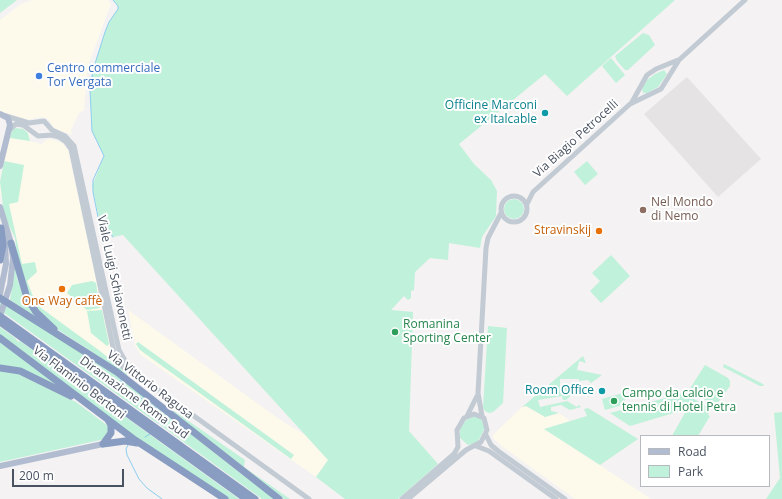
<!DOCTYPE html>
<meta charset="utf-8">
<style>
body{margin:0}
#map{position:relative;width:782px;height:499px;overflow:hidden;background:#f4f2f2;font-family:"Open Sans",sans-serif}
canvas{display:block}
.legend{position:absolute;left:640px;top:435px;width:130px;height:52px;box-sizing:border-box;background:#fff;border:1px solid #b6babf;margin:0;padding:5px 7px;list-style:none;font-size:12px;color:#495260}
.legend li{display:flex;align-items:center;gap:8px;height:20px}
.legend b{width:20px;border:1px solid #b6babf}
.scale{position:absolute;left:12px;top:469px;width:112px;height:18px;box-sizing:border-box;border:2px solid #495260;border-top:0;padding-left:5px;font-size:12px;line-height:14px;white-space:nowrap;color:#495260;-webkit-text-stroke:3px #fff;paint-order:stroke}
</style>
<div id="map">
<canvas width="782" height="499"></canvas>
<ul class="legend">
<li><b style="height:5px;background:#b1bcd0"></b>Road</li>
<li><b style="height:11px;background:#c0f1da"></b>Park</li>
</ul>
<div class="scale">200 m</div>
</div>
<script>
const c = document.querySelector('canvas').getContext('2d');
c.lineJoin = 'round';
function fillPath(path, color) {
  c.fillStyle = color;
  c.fill(path, 'evenodd');
}
function poly(rows) {
  const path = new Path2D();
  for (const r of rows) {
    if (r.length === 3) {
      path.moveTo(r[0] + r[2], r[1]);
      path.arc(r[0], r[1], r[2], 0, 2 * Math.PI);
      continue;
    }
    path.moveTo(r[0], r[1]);
    for (let i = 2; i < r.length; i += 2) path.lineTo(r[i], r[i + 1]);
  }
  return path;
}
function trace(path, color, width, dash) {
  c.strokeStyle = color;
  c.lineWidth = width;
  c.lineCap = dash ? 'butt' : 'round';
  c.setLineDash(dash || []);
  c.stroke(path);
}
function write(font, color, halo, rows, align = 'center') {
  c.font = font + ' "Open Sans",sans-serif';
  c.lineWidth = 4;
  c.setLineDash([]);
  c.textBaseline = 'middle';
  c.strokeStyle = halo;
  c.fillStyle = color;
  for (const [text, x, y, turn = 0] of rows) {
    c.save();
    c.translate(x, y);
    c.rotate((+turn || 0) * Math.PI / 180);
    c.textAlign = isNaN(turn) ? turn : align;
    if (halo) c.strokeText(text, 0, 0);
    c.fillText(text, 0, 0);
    c.restore();
  }
}
const commercial = poly([
 [32,0,108,0,111,4,88,66,84,110,79,113,71,130,72,135,54,128,48,119,41,117,27,120,0,111,0,20,21,4],
 [17,128,27,131,30,134,30,141,41,144,48,139,54,140,62,143,68,150,114,363,40,307,31,292,17,255,15,238,7,223,0,192,1,173,11,131],
 [128,310,279,419,305,435,328,460,316,477,141,355,135,345],
 [526,406,545,417,559,413,570,421,545,429,651,499,575,499,503,447,493,438,493,435,522,407]
]);
const education = poly([
 [687,77,761,159,718,197,644,114]
]);
const green = poly([
 [0,0,17,0,0,13],
 [113,0,675,0,567,96,545,74,459,144,474,164,491,180,497,191,496,216,482,237,480,248,449,243,448,260,430,258,415,272,414,290,411,291,411,298,408,300,404,296,391,310,413,312,409,431,438,464,398,499,345,499,316,477,328,460,123,235,113,237,99,218,92,186,104,156,92,131,90,87,93,70,105,32,109,22,118,9,118,6],
 [643,33,649,35,655,45,628,70,625,70,617,61,615,56],
 [611,58,625,75,616,83,602,66],
 [664,70,667,74,658,87,647,93,643,93,642,88,647,80,655,74],
 [16,128,23,129,28,133,30,141,10,138,12,130],
 [4,161,24,165,18,202,9,204,22,264,35,262,37,272,27,281,34,299,41,308,100,351,126,372,128,376,54,327,33,305,17,255,15,238,4,215,0,182],
 [587,161,598,174,585,185,574,172],
 [514,209,10],
 [611,255,630,276,601,303,590,291,600,281,592,273],
 [15,263,17,278,24,298,40,321,10,300],
 [92,281,96,283,100,308,87,310,67,293,72,285],
 [0,301,118,376,125,388,157,410,159,416,157,423,0,310],
 [102,310,109,344,107,346,91,333,87,311],
 [488,326,507,328,503,403,493,412,489,413,485,411,483,408],
 [0,327,15,338,18,342,20,341,239,499,229,499,147,446,0,335],
 [0,341,66,391,0,366],
 [138,342,294,455,291,459,140,350,136,344],
 [583,356,586,363,579,361,577,370,602,375,591,383,588,380,579,381,579,379,560,379,560,387,570,387,568,391,563,392,565,395,573,390,576,391,566,400,563,400,562,396,538,400,540,407,567,401,577,407,579,405,581,407,570,410,561,405,551,407,551,411,559,413,545,417,526,406,522,407],
 [724,364,763,384,764,386,760,386,723,367],
 [705,365,728,378,730,381,730,386,717,404,710,403,689,390],
 [0,371,12,371,76,402,108,426,110,430,105,439,0,462],
 [121,379,240,473,275,499,262,499,159,424,161,418,158,409,127,387],
 [623,393,626,404,605,410,602,399],
 [684,393,711,409,708,415,710,416,698,436,672,436,687,409,630,426,610,413],
 [588,408,638,439,600,465,544,429,587,416,584,409],
 [174,411,245,460,244,467,290,499,284,499,225,454,173,412],
 [782,412,782,499,766,499,780,478,774,413],
 [475,416,481,418,485,428,477,443,468,445,460,438,460,429,466,420]
]);
const stream = poly([
 [113,237,98,217,93,192,93,180,104,156,92,131,90,90,93,70,105,32,109,22,118,9,118,6,113,0],
 [120,379,126,388,156,408,160,418,158,423],
 [145,437,150,434],
 [128,445,126,449,127,455,139,479,147,488,162,499]
]);
const minor = poly([
 [632,102,647,75,656,69,678,60],
 [6,116,29,123,44,121,52,130,65,136,74,146,119,350,127,364,140,377,309,499],
 [9,130,16,124,23,125,38,136,52,135,59,137,66,142,71,149,114,352,121,365,136,378],
 [514,209,13],
 [527,204,533,192,630,104,661,89,679,60,745,0],
 [467,416,477,396],
 [482,416,478,393,486,248,488,238,501,213],
 [486,435,491,445,498,451,565,499],
 [476,446,489,451,556,499],
 [402,499,454,454,458,447,457,430,464,418,474,414,484,418,487,430,481,442,466,450,408,499]
]);
const major = poly([
 [0,114,8,118,10,125,0,166],
 [0,207,11,243,13,258,10,285,0,316],
 [0,294,6,264,5,238],
 [0,466,103,444]
]);
const highway = poly([
 [11,243,27,298,36,312,54,329],
 [0,260,3,245,1,228],
 [0,298,117,372,279,499],
 [0,316,255,499],
 [0,322,246,499],
 [0,338,135,440,225,499],
 [0,368,20,371,71,396],
 [103,444,125,441,137,443],
 [103,444,111,433,111,425,108,420]
]);
const markers = [
 [39,76,4,"#3f7fe0"],
 [545,113,4,"#0f9aa8"],
 [643,210,4,"#8d6e63"],
 [599,231,4,"#e8710a"],
 [62,289,4,"#e8710a"],
 [395,332,4,"#2e9e5b"],
 [602,391,4,"#0f9aa8"],
 [614,401,4,"#2e9e5b"]
];
const shopNames = [
 ["Centro commerciale",47,69],
 ["Tor Vergata",47,83]
];
const cultureNames = [
 ["Officine Marconi",537,106],
 ["ex Italcable",537,120],
 ["Room Office",594,391]
];
const streetNames = [
 ["Via Biagio Petrocelli",576,139,-42],
 ["Viale Luigi Schiavonetti",114,278,78],
 ["Via Flaminio Bertoni",79,383,37],
 ["Via Vittorio Ragusa",150,385,37],
 ["Diramazione Roma Sud",134,398,36]
];
const educationNames = [
 ["Nel Mondo",651,203],
 ["di Nemo",651,217]
];
const foodNames = [
 ["Stravinskij",591,231],
 ["One Way caffè",62,302,"center"]
];
const leisureNames = [
 ["Romanina",403,325],
 ["Sporting Center",403,339],
 ["Campo da calcio e",622,394],
 ["tennis di Hotel Petra",622,408]
];
fillPath(commercial, '#fdfaec');
fillPath(education, '#e5e3e4');
fillPath(green, '#c0f1da');
trace(stream, '#8ccdef', 1);
trace(minor, '#c2cad3', 5);
trace(major, '#b1bcd0', 6);
trace(highway, '#899cc1', 7);
for (const [x, y, r, color] of markers) {
  const dot = new Path2D();
  dot.arc(x, y, r, 0, 2 * Math.PI);
  c.fillStyle = color;
  c.fill(dot);
  trace(dot, '#fff', 1.5);
}
write('12px', '#366cbe', '#fff', shopNames, 'left');
write('12px', '#0d838f', '#fff', cultureNames, 'right');
write('12px', '#495260', '#fff', streetNames);
write('12px', '#785e54', '#fff', educationNames, 'left');
write('12px', '#c56008', '#fff', foodNames, 'right');
write('12px', '#27864d', '#fff', leisureNames, 'left');
</script>
